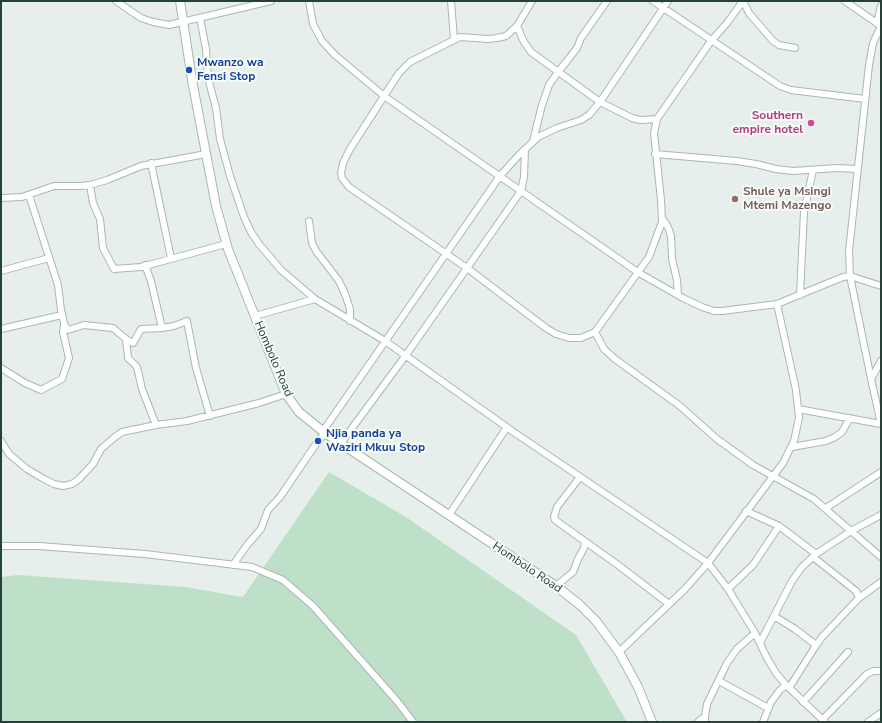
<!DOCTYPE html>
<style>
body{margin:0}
#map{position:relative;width:882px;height:723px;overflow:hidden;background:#e6efeb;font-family:"Nunito Sans",sans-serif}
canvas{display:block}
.frame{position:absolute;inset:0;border:2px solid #24423a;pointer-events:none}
</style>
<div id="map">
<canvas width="882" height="723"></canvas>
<div class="frame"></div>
</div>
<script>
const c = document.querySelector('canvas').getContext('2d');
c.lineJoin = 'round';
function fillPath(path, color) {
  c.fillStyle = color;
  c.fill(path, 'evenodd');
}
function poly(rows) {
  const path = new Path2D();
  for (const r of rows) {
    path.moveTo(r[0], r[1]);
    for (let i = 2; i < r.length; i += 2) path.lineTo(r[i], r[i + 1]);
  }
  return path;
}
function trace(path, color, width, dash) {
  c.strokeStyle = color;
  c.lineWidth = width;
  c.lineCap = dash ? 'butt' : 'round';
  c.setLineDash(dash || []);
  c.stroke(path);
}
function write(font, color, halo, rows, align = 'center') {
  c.font = font + ' "Nunito Sans",sans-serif';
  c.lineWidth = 4;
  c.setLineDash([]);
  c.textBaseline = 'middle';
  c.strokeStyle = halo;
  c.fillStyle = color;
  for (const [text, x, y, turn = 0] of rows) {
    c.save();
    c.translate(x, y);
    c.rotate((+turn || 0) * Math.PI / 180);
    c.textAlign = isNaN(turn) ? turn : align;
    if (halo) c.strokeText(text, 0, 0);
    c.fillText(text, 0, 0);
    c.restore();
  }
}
const green = poly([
 [329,472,406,517,576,635,627,722,1,722,1,577,18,575,185,587,243,597]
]);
const minor = poly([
 [116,1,141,18,153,22,169,25,271,1],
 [309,1,313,24,322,41,335,55,384,96,639,273,683,298,702,307,714,311,722,311,777,304,843,277,850,276,881,286],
 [451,1,454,39],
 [532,1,517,26,506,36,497,38,488,39,460,37,410,62,399,73,350,149,343,163,341,173,342,178,349,187,467,268,546,328,556,334,569,338,581,338,595,332,649,257,662,222,661,200,654,133,657,119,711,41,727,23,743,1],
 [653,1,780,86,791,90,865,99],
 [743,1,749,13,773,41,779,45,795,48],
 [845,1,881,26],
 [200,18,206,49,208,78,216,108,220,139,230,176,244,217,251,232,259,244,281,270,315,299,385,341,515,433,708,563,728,589,755,633,767,658,776,673,786,685,825,722],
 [877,23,881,6],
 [517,26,524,42,531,52,600,102,632,118,640,120,657,119],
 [881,26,873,43,869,65,849,251,850,276,871,379,881,424],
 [533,141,542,105,549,85,558,72,567,61,577,48,581,38,607,1],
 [655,154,737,161,756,164,776,169,793,171,837,168,857,169],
 [151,163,171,258],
 [90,185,93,203,100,219,103,248,114,269,141,267,226,244],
 [29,195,58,285,61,310,64,323,67,329,68,330,84,325,113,328,126,339,133,343,141,329,162,328,174,326,187,321,196,368,210,416],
 [1,198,22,197,54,186,80,186,90,185,107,180,141,166,206,154],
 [662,218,668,227,671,236,672,259,677,280,678,295],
 [309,221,312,243,316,251,339,281,345,294,350,309,350,321],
 [145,265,151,281,162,328],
 [1,271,49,258],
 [800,295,804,212,813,170],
 [255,316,315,299],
 [1,329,62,315],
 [595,332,604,349,615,359,680,406,717,439,753,465,814,499,881,557],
 [126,339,128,358,137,367,142,389,156,425],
 [1,368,25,383,41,390,62,379,69,358,63,332,64,325],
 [871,379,881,361],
 [798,409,881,424],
 [323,431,500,176,518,156,538,137,557,128,581,120,589,115,600,102,668,1],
 [1,441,9,454,27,469,44,479,54,484,63,486,72,484,79,479,93,464,101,449,115,437,122,432,156,425,187,421,259,403,286,394],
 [341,443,406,355,521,191,524,177,525,149],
 [792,447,826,441,835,437,842,432,850,418],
 [580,477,557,507,554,517,555,520,618,565,669,604],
 [826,508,881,472],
 [746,511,779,526,816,554],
 [449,515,507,427],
 [1,546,39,546,145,554,252,567,283,580,313,606,397,701,413,722],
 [813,557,856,591,859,598],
 [233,565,247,545,261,529,268,510,280,497,318,441,325,433],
 [556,586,573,572,578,559,584,548,585,542],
 [728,589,753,565,779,526],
 [774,616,795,629,816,645],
 [760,643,792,581,802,567,816,554,851,531,881,515],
 [619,652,685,589,708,563,783,463,794,441,799,418,796,390,777,304],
 [719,681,768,708],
 [789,688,815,647,822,637,859,598,881,582],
 [803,702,848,652],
 [823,719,867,674,873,671,881,671],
 [698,722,705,716],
 [705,722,705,716,707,704,727,663,737,649,755,633],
 [763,722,771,702,780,690,786,685],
 [868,722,881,713]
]);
const tertiary = poly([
 [180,1,192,80,216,206,228,249,286,394,299,412,325,433,556,586,580,605,596,621,619,652,638,687,652,722]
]);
const markers = [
 [189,70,4,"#1a4fb4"],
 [811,123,4,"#d1479c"],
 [735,199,4,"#8d6e63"],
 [318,441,4,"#1a4fb4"]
];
const transitNames = [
 ["Mwanzo wa",197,63],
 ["Fensi Stop",197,77],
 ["Njia panda ya",326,434],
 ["Waziri Mkuu Stop",326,448]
];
const hotelNames = [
 ["Southern",803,116],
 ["empire hotel",803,130]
];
const educationNames = [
 ["Shule ya Msingi",743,192],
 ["Mtemi Mazengo",743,206]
];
const streetNames = [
 ["Hombolo Road",273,359,67],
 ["Hombolo Road",527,568,34]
];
fillPath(green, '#bfe0c8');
trace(minor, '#a8b8b2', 8);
trace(tertiary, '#a8b8b2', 10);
trace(minor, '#fff', 6);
trace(tertiary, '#fff', 8);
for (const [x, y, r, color] of markers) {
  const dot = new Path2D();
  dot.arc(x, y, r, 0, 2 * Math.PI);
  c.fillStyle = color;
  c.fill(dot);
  trace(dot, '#f7fbf9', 1.5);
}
write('bold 12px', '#164399', '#f7fbf9', transitNames, 'left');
write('bold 12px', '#b23c85', '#f7fbf9', hotelNames, 'right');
write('bold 12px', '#785e54', '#f7fbf9', educationNames, 'left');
write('12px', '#24423a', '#f7fbf9', streetNames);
</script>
